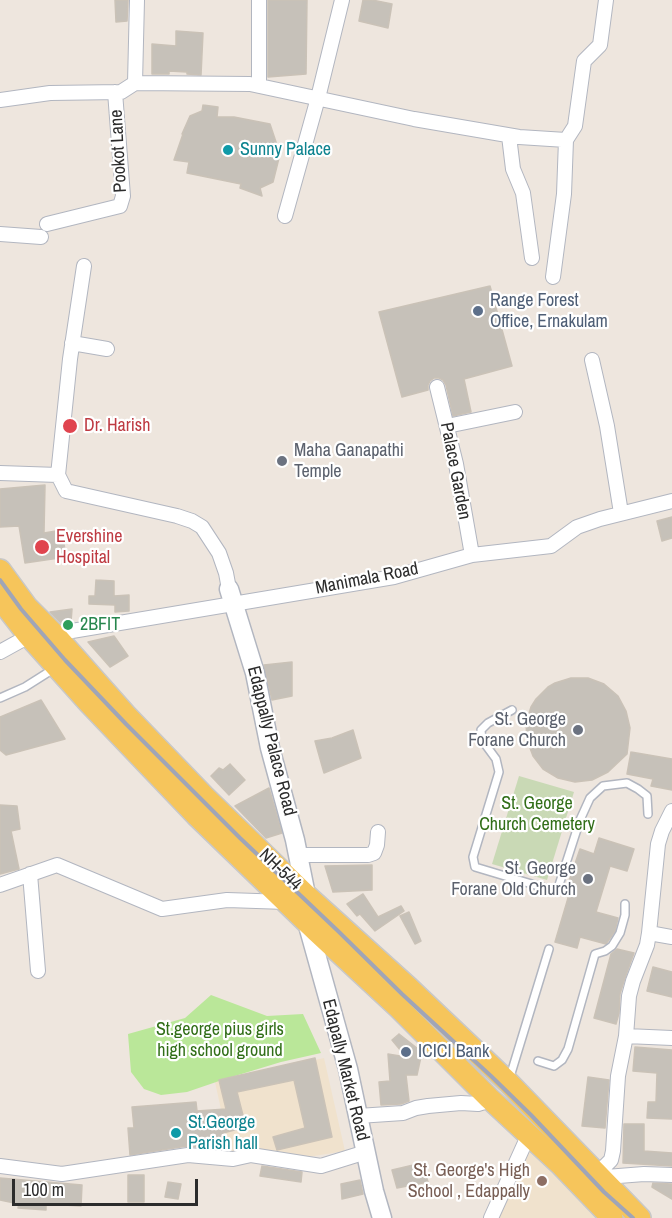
<!DOCTYPE html>
<style>
body{margin:0}
#map{position:relative;width:672px;height:1218px;overflow:hidden;background:#eee6de;font-family:"Archivo Narrow",sans-serif}
canvas{display:block}
.scale{position:absolute;left:12px;top:1179px;width:186px;height:27px;box-sizing:border-box;border:3px solid #2c2c2c;border-top:0;padding-left:8px;font-size:18px;line-height:21px;white-space:nowrap;color:#2c2c2c;-webkit-text-stroke:4px #fff;paint-order:stroke}
</style>
<div id="map">
<canvas width="672" height="1218"></canvas>
<div class="scale">100 m</div>
</div>
<script>
const c = document.querySelector('canvas').getContext('2d');
c.lineJoin = 'round';
function fillPath(path, color) {
  c.fillStyle = color;
  c.fill(path, 'evenodd');
}
function poly(rows) {
  const path = new Path2D();
  for (const r of rows) {
    path.moveTo(r[0], r[1]);
    for (let i = 2; i < r.length; i += 2) path.lineTo(r[i], r[i + 1]);
  }
  return path;
}
function trace(path, color, width, dash) {
  c.strokeStyle = color;
  c.lineWidth = width;
  c.lineCap = dash ? 'butt' : 'round';
  c.setLineDash(dash || []);
  c.stroke(path);
}
function write(font, color, halo, rows, align = 'center') {
  c.font = font + ' "Archivo Narrow",sans-serif';
  c.lineWidth = 4.5;
  c.setLineDash([]);
  c.textBaseline = 'middle';
  c.strokeStyle = halo;
  c.fillStyle = color;
  for (const [text, x, y, turn = 0] of rows) {
    c.save();
    c.translate(x, y);
    c.rotate((+turn || 0) * Math.PI / 180);
    c.textAlign = isNaN(turn) ? turn : align;
    if (halo) c.strokeText(text, 0, 0);
    c.fillText(text, 0, 0);
    c.restore();
  }
}
const education = poly([
 [324,1058,345,1151,308,1157,260,1150,230,1151,215,1082],
 [532,1144,607,1218,497,1218]
]);
const green = poly([
 [211,995,267,1016,303,1014,321,1053,281,1062,225,1079,187,1092,161,1095,144,1089,131,1072,128,1034,185,1018]
]);
const cemetery = poly([
 [519,776,574,792,547,880,492,864]
]);
const building = poly([
 [115,0,128,0,127,21,116,22,115,0],
 [268,0,307,0,306,74,268,77,268,0],
 [363,0,372,0,392,4,388,28,359,21,363,0],
 [176,31,203,33,201,75,187,74,187,72,169,71,169,74,152,74,152,44,176,46,176,31],
 [203,105,218,107,217,117,234,117,270,124,280,154,273,182,260,188,262,196,240,188,241,184,187,173,189,162,174,160,183,134,182,134,190,116,202,111,203,105],
 [490,286,512,366,464,379,471,412,453,416,446,385,443,380,439,378,434,378,430,381,428,385,428,390,402,397,379,312,490,286],
 [45,485,44,533,62,530,66,557,25,563,19,526,0,527,0,489,45,485],
 [672,517,672,538,662,541,657,521,672,517],
 [96,580,114,581,114,596,129,595,129,611,115,612,115,605,89,604,89,596,95,596,96,580],
 [72,609,71,622,62,624,50,612,72,609],
 [114,636,128,656,110,667,88,642,114,636],
 [292,662,292,696,272,700,264,665,292,662],
 [571,678,588,678,604,684,618,696,626,711,630,728,627,754,608,772,592,780,575,782,558,778,543,769,533,756,527,740,526,723,531,707,536,699,548,687,555,683,571,678],
 [41,700,65,739,6,755,0,750,0,717,41,700],
 [353,730,361,758,324,773,315,741,332,738,353,730],
 [631,752,672,759,672,790,651,786,653,779,627,774,631,752],
 [230,764,245,780,229,795,211,776,219,768,223,770,230,764],
 [269,788,282,833,266,838,235,806,269,788],
 [0,805,17,806,20,829,11,831,19,869,0,874,0,805],
 [599,838,634,849,627,871,610,866,596,912,618,918,615,931,606,944,580,937,577,948,555,942,571,888,567,887,580,849,594,854,599,838],
 [372,865,372,890,333,892,325,866,372,865],
 [363,894,378,917,401,906,404,911,375,931,360,914,357,916,347,904,363,894],
 [409,912,421,941,415,944,400,916,409,912],
 [617,949,634,953,625,978,620,994,619,1013,616,1024,594,1018,611,954,617,949],
 [653,967,672,972,672,997,647,991,653,967],
 [399,1034,422,1052,417,1075,406,1075,409,1101,401,1104,381,1105,379,1082,390,1081,388,1054,406,1057,392,1040,399,1034],
 [635,1047,672,1050,672,1119,647,1118,648,1102,656,1102,657,1073,633,1071,635,1047],
 [315,1058,332,1137,277,1150,273,1137,305,1128,294,1080,237,1092,246,1127,223,1133,224,1138,210,1139,210,1148,187,1146,130,1155,128,1128,134,1128,132,1107,196,1102,197,1111,226,1109,219,1080,315,1058],
 [588,1077,609,1080,605,1128,582,1126,588,1077],
 [624,1124,644,1124,644,1151,672,1153,672,1166,623,1163,624,1124],
 [422,1163,428,1182,397,1188,392,1170,422,1163],
 [262,1166,302,1172,301,1182,260,1176,262,1166],
 [128,1175,144,1175,144,1202,128,1202,128,1175],
 [0,1178,82,1185,81,1206,46,1204,46,1210,18,1208,19,1204,0,1200,0,1178],
 [360,1180,363,1194,342,1199,341,1184,360,1180],
 [168,1182,181,1184,178,1199,165,1197,168,1182],
 [653,1183,672,1184,672,1199,652,1187,653,1183]
]);
const lane = poly([
 [0,698,25,687,55,668],
 [512,710,488,723,481,730,482,740,496,759,499,772,473,857,475,867,555,891,559,885,580,820,590,798,603,786,627,783,638,789,647,796,648,814],
 [538,1061,554,1066,562,1060,568,1049,595,954,605,951,612,946,620,933,625,915,625,904],
 [509,1080,549,949]
]);
const street = poly([
 [135,83,250,84,414,119,519,137,566,140,575,126,584,61,600,45,606,0],
 [135,83,137,0],
 [259,85,259,0],
 [0,100,50,93,121,92,135,83],
 [509,136,513,169,523,193,532,258],
 [285,216,318,98,342,0],
 [47,224,120,206,123,196,115,92],
 [0,234,41,237],
 [553,277,564,194,566,140],
 [72,343,107,349],
 [592,360,607,426,621,513],
 [437,387,456,464,472,555],
 [447,426,515,412],
 [0,473,58,475,70,359,84,266],
 [58,475,66,491,177,516,192,521,202,527,219,553,226,573,229,589],
 [0,652,29,636,54,634,394,577,472,555,551,546,577,527,600,519,672,501],
 [298,855,368,855,374,853,377,845,378,832],
 [30,874,38,971],
 [0,885,57,865,162,909,227,900,286,902],
 [649,933,672,937],
 [626,1036,672,1038],
 [358,1116,403,1113,416,1108,428,1106,461,1103,478,1104,491,1100,489,1098],
 [0,1166,62,1174,188,1155,233,1159,251,1155,321,1166,366,1152],
 [600,1171,611,1160,613,1151,618,1076,626,1036,629,996,633,981,647,945,649,933,658,844,662,831,672,811],
 [606,1177,644,1174,672,1175],
 [491,1218,529,1134]
]);
const secondary = poly([
 [229,589,255,673,270,748,295,840,306,895],
 [307,922,348,1069,374,1191,382,1218]
]);
const primary = poly([
 [0,570,27,607,54,634,125,714,204,796,306,895,409,988,508,1082,640,1218],
 [0,599,28,635,89,703,196,815,316,931,399,1008,489,1098,560,1164,612,1218]
]);
const rail = poly([
 [0,580,21,609,65,660,126,724,240,838,338,931,402,994,491,1076,531,1115,604,1192,633,1218]
]);
const markers = [
 [228,150,6,"#0f9aa8"],
 [478,311,6,"#5c6f8a"],
 [70,426,8,"#e0444e"],
 [282,461,6,"#6b7280"],
 [42,547,8,"#e0444e"],
 [68,625,6,"#2e9e5b"],
 [578,730,6,"#6b7280"],
 [588,879,6,"#6b7280"],
 [406,1052,6,"#5c6f8a"],
 [176,1133,6,"#0f9aa8"],
 [542,1181,6,"#8d6e63"]
];
const cultureNames = [
 ["Sunny Palace",240,150],
 ["St.George",188,1123],
 ["Parish hall",188,1144]
];
const streetNames = [
 ["Pookot Lane",119,151,-93],
 ["Palace Garden",455,471,79],
 ["Manimala Road",367,579,-11],
 ["Edappally Palace Road",271,741,76],
 ["NH-544",280,870,44],
 ["Edapally Market Road",345,1070,76]
];
const serviceNames = [
 ["Range Forest",490,301],
 ["Office, Ernakulam",490,322],
 ["ICICI Bank",418,1052]
];
const healthNames = [
 ["Dr. Harish",84,426],
 ["Evershine",56,537],
 ["Hospital",56,558]
];
const worshipNames = [
 ["Maha Ganapathi",294,451,"left"],
 ["Temple",294,472,"left"],
 ["St. George",566,720],
 ["Forane Church",566,741],
 ["St. George",576,869],
 ["Forane Old Church",576,890]
];
const leisureNames = [
 ["2BFIT",80,625]
];
const parkNames = [
 ["St. George",537,804],
 ["Church Cemetery",537,825],
 ["St.george pius girls",220,1030],
 ["high school ground",220,1051]
];
const educationNames = [
 ["St. George's High",530,1171],
 ["School , Edappally",530,1192]
];
fillPath(education, '#f0e2cd');
fillPath(green, '#bae799');
fillPath(cemetery, '#c9d9b5');
fillPath(building, '#c6c1b9');
trace(building, '#cac2b7', 1.5);
trace(lane, '#b2b6c0', 10);
trace(street, '#b2b6c0', 16);
trace(secondary, '#b2b6c0', 21);
trace(primary, '#c8c8c8', 24);
trace(lane, '#fff', 7);
trace(street, '#fff', 14);
trace(secondary, '#fff', 18);
trace(primary, '#f6c55b', 21);
trace(rail, '#a0a5b7', 4);
for (const [x, y, r, color] of markers) {
  const dot = new Path2D();
  dot.arc(x, y, r, 0, 2 * Math.PI);
  c.fillStyle = color;
  c.fill(dot);
  trace(dot, '#fff', 2);
}
write('18px', '#0d838f', '#fff', cultureNames, 'left');
write('18px', '#2c2c2c', '#fff', streetNames);
write('18px', '#4e5e75', '#fff', serviceNames, 'left');
write('18px', '#be3a42', '#fff', healthNames, 'left');
write('18px', '#5b616d', '#fff', worshipNames, 'right');
write('18px', '#27864d', '#fff', leisureNames, 'left');
write('18px', '#316e18', '#fff', parkNames);
write('18px', '#785e54', '#fff', educationNames, 'right');
</script>
